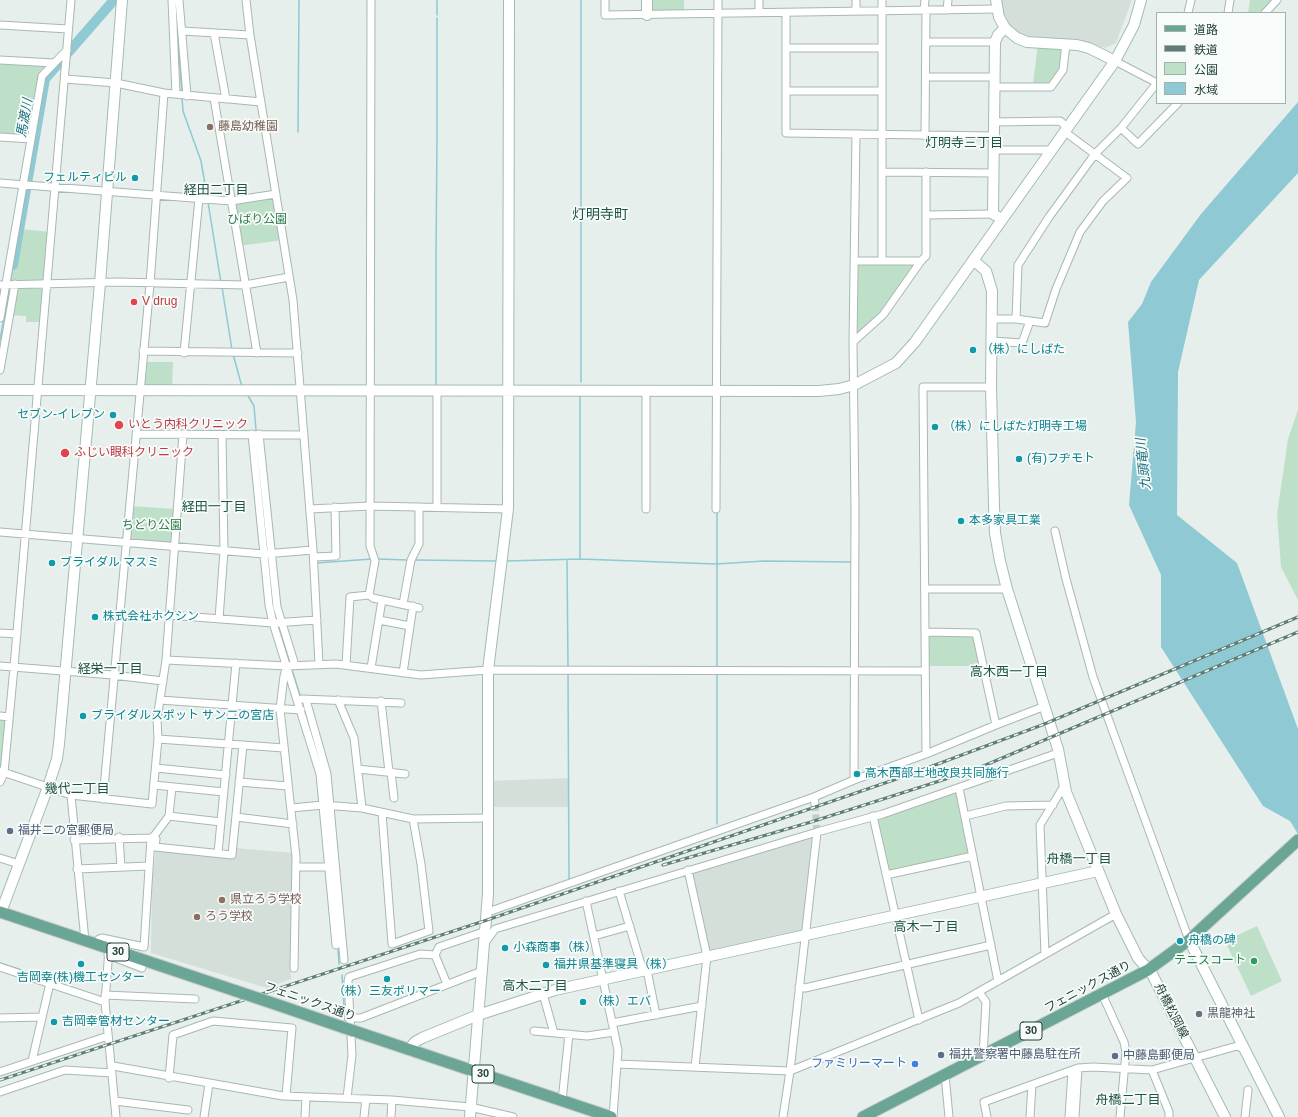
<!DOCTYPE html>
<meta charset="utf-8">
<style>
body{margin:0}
#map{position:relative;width:1298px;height:1117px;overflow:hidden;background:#e6efeb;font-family:Helvetica,"Noto Sans JP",sans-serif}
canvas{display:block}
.legend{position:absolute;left:1156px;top:12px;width:130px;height:92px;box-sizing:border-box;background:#f7fbf9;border:1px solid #a3b1ad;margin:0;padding:5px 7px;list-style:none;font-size:12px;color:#24423a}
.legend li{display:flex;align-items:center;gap:8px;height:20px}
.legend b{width:20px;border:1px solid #a3b1ad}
</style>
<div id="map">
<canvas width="1298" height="1117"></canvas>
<ul class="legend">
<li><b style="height:5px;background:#6aa596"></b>道路</li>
<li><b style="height:5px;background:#5f7d75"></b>鉄道</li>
<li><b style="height:11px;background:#bfe0c8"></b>公園</li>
<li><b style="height:11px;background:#8ec9d4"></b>水域</li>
</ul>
</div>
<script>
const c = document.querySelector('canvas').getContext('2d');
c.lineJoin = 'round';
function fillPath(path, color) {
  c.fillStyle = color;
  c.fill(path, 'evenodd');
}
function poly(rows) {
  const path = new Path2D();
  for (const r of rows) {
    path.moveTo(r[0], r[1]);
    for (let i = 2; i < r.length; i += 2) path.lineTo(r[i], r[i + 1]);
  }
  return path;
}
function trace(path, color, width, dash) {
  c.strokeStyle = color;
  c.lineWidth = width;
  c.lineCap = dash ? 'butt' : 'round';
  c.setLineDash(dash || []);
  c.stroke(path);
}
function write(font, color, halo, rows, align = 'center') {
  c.font = font + ' Helvetica,"Noto Sans JP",sans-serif';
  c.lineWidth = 3.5;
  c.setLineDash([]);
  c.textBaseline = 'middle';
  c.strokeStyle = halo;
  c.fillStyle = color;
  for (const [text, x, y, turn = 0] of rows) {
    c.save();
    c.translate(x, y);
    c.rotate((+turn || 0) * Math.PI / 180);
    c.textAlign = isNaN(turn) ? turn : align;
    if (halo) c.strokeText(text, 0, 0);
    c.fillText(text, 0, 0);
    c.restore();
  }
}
const built = poly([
 [1001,0,1132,0,1116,43,1105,48,1077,39,1036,41,1022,36,1006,21,1001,6],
 [569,778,569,807,488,807,488,781],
 [812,836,802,931,709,953,691,872],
 [236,848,294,853,291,979,267,988,151,953,152,882,156,849,235,856]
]);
const green = poly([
 [647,0,684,0,684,14,647,15],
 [1250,0,1274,0,1262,13,1248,13],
 [1038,43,1061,47,1060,69,1051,87,1033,84],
 [0,60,53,64,41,76,30,138,0,136],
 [276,194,283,240,239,246,231,201],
 [21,229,50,232,43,322,26,322,26,316,10,315,15,285,9,285],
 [858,261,918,261,883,315,857,338],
 [144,362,173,362,172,389,142,389],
 [1298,410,1298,600,1281,567,1277,514,1288,439],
 [131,506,175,509,172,546,128,542],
 [926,632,976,633,980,666,928,666],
 [0,717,8,718,3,772,0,771],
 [959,788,970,856,886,875,873,816],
 [1257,926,1282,981,1251,996,1225,941]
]);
const water = poly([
 [1298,102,1298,173,1199,280,1178,372,1177,515,1237,563,1298,729,1298,834,1290,821,1263,806,1161,647,1161,575,1129,505,1136,422,1128,322,1142,304,1151,282,1201,214]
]);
const stream = poly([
 [437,15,437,0],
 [176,16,182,92],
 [182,98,183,111,201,161,207,196],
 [298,132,299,0],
 [437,134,437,18],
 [208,202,221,283],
 [436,259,437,135],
 [10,283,13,265],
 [222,287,232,350],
 [0,340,9,287],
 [233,354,242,387],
 [581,382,581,0],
 [436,387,436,260],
 [247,394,254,406,256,430],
 [580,395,580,559],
 [176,431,188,430],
 [378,559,408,560],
 [414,560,498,561],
 [567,560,568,668],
 [506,561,580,559,716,564,764,561,852,562],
 [316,563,372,559],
 [275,612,277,620],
 [279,627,290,662],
 [717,669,717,510],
 [292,670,300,695],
 [568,672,569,880],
 [717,672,717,824],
 [302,704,311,733],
 [338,948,339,964],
 [0,963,21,970],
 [342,975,345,1021]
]);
const river = poly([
 [13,265,45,79,114,0]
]);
const streetTunnel = poly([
 [815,804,817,832]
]);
const street = poly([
 [172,0,176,94],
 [179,0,187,96],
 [246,0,250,35,293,300,313,550,319,664],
 [605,0,605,15,997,9],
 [924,10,925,0],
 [947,10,948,0],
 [856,11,856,0],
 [759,13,759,0],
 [786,13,786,133,995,136],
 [1188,13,1191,0],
 [1228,13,1230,0],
 [1265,13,1277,0],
 [0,25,68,29],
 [182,31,250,35],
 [214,33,226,99],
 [926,42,995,42],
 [786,48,882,48],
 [0,60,54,63],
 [1115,61,1157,83],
 [926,77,995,77],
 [65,79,116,83,164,93,261,102],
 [995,87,1051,87,1063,70,1066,44],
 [786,91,881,91],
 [214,98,257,353],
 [995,122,1060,121,1068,128],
 [1121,128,1138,144,1178,103],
 [925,136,926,10],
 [0,137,31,139],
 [994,150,1052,150],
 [882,172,994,173],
 [0,183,231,201,276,194],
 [926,215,993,214],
 [855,261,921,261],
 [882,261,882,0],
 [0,285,118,282,245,285,289,277],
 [0,318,42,76,67,50],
 [992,319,1016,319,1045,323,1056,289,1080,232,1103,201,1127,178,1065,132],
 [1016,319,1018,265,1049,217,1095,154,1121,128,1157,83],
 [992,341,1022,343,1030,321],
 [853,342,883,315,921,261,926,256,926,172],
 [143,351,298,353],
 [184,353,199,198],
 [0,370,15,284],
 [991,387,923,387,926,754,996,725,1045,706],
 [136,434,304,435],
 [252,434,269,605,273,623,320,774,336,945],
 [259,434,277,607,295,665],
 [437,507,437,390],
 [310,509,370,506,508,509],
 [646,509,646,390],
 [716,509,718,0],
 [1055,531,1066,579,1093,677,1189,940],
 [0,532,264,554,313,550],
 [314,557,336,556,335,507],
 [925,589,1007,589],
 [369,595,375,561,370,546,371,0],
 [403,604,411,560,419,544,419,507],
 [169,615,273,623,317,620],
 [219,619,224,551,222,435],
 [379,620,410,626],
 [926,632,976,633,996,725],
 [0,633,17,634],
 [166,660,287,666,336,664,421,675,488,670,925,671],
 [346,665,350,597,369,595,373,598,419,608],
 [0,666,113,675,163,681],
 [287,666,284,676,280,709,296,857,294,968],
 [371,668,382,600],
 [403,673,413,606],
 [302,699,401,703],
 [160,700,301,710],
 [306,700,327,774,344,960],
 [338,700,354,738,362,808],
 [381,701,389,772],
 [0,716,9,717],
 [158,739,284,748],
 [156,768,226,775],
 [358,769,405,774],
 [0,771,71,795,152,804,158,739,157,719,166,660,183,434],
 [391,772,394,798],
 [854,780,926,754],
 [0,782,4,773,14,667,71,0],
 [239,782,288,786],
 [154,785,224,792],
 [959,788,998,981],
 [71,795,85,941],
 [103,799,150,284,164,93],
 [815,804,814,797,854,780,855,509,853,342,856,134],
 [291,808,323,805,362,808,413,819,421,864,429,931,392,944,382,813],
 [169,816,221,822],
 [873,816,919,1020],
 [965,816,1006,806,1053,805],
 [236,817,293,824],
 [413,819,488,818],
 [154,836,156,839,155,847,232,855,243,745],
 [119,837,121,867],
 [74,840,151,838,154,836,169,816,172,787],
 [218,853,236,663],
 [0,858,19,864],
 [296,867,329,867],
 [77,869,149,866],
 [688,870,707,956,695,1067],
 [886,875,973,856],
 [619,891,643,971],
 [586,901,618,1050,613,1117],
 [488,912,814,797],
 [594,936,630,926],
 [485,943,495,929,817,832,883,814,1058,753],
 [97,945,99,939,102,938,144,947,151,838],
 [109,949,105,1002,116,1117],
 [1045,954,1040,825,1064,786],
 [108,955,142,968,142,966],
 [435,955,439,947,486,931],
 [0,967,105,1002],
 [647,970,656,1015],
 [799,987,805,988,991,945],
 [979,992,986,1002,983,1056],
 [543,994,554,1033],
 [1102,994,1124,1042,1126,1052,1120,1117],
 [105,995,195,999],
 [0,1018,42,1017],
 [350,1018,361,1018,482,971],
 [612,1023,702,1006],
 [534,1031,587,1036,614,1032],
 [32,1061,50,983],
 [617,1064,790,1071,959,1003,1116,914],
 [113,1066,283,1096,392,1100,470,1107,513,1117],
 [1152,1070,1237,1046,1245,1049],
 [0,1072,108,1036],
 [945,1075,949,1117],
 [169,1078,173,1035,213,1021,292,1028,286,1096],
 [0,1092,65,1070,112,1073],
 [347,1098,352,1055,348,981,349,977,420,954,435,955,447,984],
 [115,1101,188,1110],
 [562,1101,569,1034],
 [204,1117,209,1084],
 [305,1117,306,1098],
 [364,1117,366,1099],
 [391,1117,392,1100],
 [783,1117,790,1071,817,832],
 [987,1117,984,1102,1078,1068,1093,1067,1152,1070,1169,1112,1169,1117],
 [1030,1117,1032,1085],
 [1069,1117,1072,1071],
 [1075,1117,1078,1068],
 [1245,1117,1248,1090]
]);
const secondary = poly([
 [647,0,647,15],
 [996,0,999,17,1005,28,998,35,995,42,993,214,1002,219],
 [1005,28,1017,38,1027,42,1077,45,1089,48,1115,61],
 [973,260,986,271,992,291,991,387,994,506,995,533,1000,561,1007,589,1058,749,1066,792,1116,914,1138,958,1152,974,1225,1117],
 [0,390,819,391,839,389,854,385,896,363,915,342,1115,61,1134,25,1141,0],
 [1,912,48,787,57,759,59,744,100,283,122,0],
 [1189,940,1279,1117],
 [409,1049,415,1042,422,1038,478,1015,555,990,1098,871],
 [470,1117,488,894,488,670,508,509,509,0]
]);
const primary = poly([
 [0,912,236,991],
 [278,1005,342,1027],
 [354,1031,611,1117],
 [863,1117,1148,970,1189,940,1298,840]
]);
const rail = poly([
 [663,865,811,822,974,770,1298,632],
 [0,1080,487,920,911,774,1042,725,1298,617]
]);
const primaryBridge = poly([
 [236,991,278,1005],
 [342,1027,354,1031]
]);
const markers = [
 [210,127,4,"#8d6e63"],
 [135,178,4,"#0f9aa8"],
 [134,302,4,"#e0444e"],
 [973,350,4,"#0f9aa8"],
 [113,415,4,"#0f9aa8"],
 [119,425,5,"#e0444e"],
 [935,427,4,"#0f9aa8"],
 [65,453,5,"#e0444e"],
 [1019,459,4,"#0f9aa8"],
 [961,521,4,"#0f9aa8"],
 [52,563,4,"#0f9aa8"],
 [95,617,4,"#0f9aa8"],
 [83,716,4,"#0f9aa8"],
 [857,774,4,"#0f9aa8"],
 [10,831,4,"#5c6f8a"],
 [222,900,4,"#8d6e63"],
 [197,917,4,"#8d6e63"],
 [1180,941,4,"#0f9aa8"],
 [505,948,4,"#0f9aa8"],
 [1254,961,4,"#2e9e5b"],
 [81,964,4,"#0f9aa8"],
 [546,965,4,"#0f9aa8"],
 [387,979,4,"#0f9aa8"],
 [583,1002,4,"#0f9aa8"],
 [1199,1014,4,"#6b7280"],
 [54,1022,4,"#0f9aa8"],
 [941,1055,4,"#5c6f8a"],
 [1115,1056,4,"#5c6f8a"],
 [915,1064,4,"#3f7fe0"]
];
const shields = [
 [118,952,22],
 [1031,1031,22],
 [483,1074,22]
];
const shieldNames = [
 ["30",118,952],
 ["30",1031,1031],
 ["30",483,1074]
];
const educationNames = [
 ["藤島幼稚園",218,127],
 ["県立ろう学校",230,900],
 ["ろう学校",205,917]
];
const cultureNames = [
 ["フェルティビル",127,178,"right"],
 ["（株）にしばた",981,350],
 ["セブン-イレブン",105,415,"right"],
 ["（株）にしばた灯明寺工場",943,427],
 ["(有)フヂモト",1027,459],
 ["本多家具工業",969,521],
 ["ブライダル マスミ",60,563],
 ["株式会社ホクシン",103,617],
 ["ブライダルスポット サン二の宮店",91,716],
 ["高木西部土地改良共同施行",865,774],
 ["舟橋の碑",1188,941],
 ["小森商事（株）",513,948],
 ["福井県基準寝具（株）",554,965],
 ["吉岡幸(株)機工センター",81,978,"center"],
 ["（株）三友ポリマー",387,992,"center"],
 ["（株）エバ",591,1002],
 ["吉岡幸管材センター",62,1022]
];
const parkNames = [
 ["ひばり公園",257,220],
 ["ちどり公園",152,526]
];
const healthNames = [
 ["V drug",142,302],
 ["いとう内科クリニック",128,425],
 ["ふじい眼科クリニック",74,453]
];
const serviceNames = [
 ["福井二の宮郵便局",18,831],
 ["福井警察署中藤島駐在所",949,1055],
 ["中藤島郵便局",1123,1056]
];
const leisureNames = [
 ["テニスコート",1246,961]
];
const streetNames = [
 ["フェニックス通り",1088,987,-28],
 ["フェニックス通り",310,1002,19],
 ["舟橋松岡線",1171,1011,63]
];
const worshipNames = [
 ["黒龍神社",1207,1014]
];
const shopNames = [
 ["ファミリーマート",907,1064]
];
const waterNames = [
 ["馬渡川",25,118,-80],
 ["九頭竜川",1144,464,-96]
];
const neighbourhoodNames = [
 ["灯明寺三丁目",964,143],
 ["経田二丁目",216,190],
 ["経田一丁目",214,507],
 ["経栄一丁目",110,669],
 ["高木西一丁目",1009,672],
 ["幾代二丁目",77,789],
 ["舟橋一丁目",1079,859],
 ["高木一丁目",926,927],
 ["高木二丁目",535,986],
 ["舟橋二丁目",1128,1100]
];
const quarterNames = [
 ["灯明寺町",600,215]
];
fillPath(built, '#d4dfda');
fillPath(green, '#bfe0c8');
fillPath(water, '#8ec9d4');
trace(stream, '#8ec9d4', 1.5);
trace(river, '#8ec9d4', 10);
trace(streetTunnel, '#bfccc8', 7, [7, 3.5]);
trace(street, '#a8b8b2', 9);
trace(secondary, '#a4bbb3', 12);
trace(primary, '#c2cac8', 13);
trace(street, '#fff', 7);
trace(secondary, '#fff', 10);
trace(primary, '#6aa596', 11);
trace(rail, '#5f7d75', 3);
trace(rail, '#f7fbf9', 1.5, [4.5]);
trace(primaryBridge, '#c2cac8', 13, []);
trace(primaryBridge, '#6aa596', 11);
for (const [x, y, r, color] of markers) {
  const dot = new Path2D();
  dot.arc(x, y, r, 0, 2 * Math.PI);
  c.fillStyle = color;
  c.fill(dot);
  trace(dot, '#f7fbf9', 1.5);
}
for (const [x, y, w] of shields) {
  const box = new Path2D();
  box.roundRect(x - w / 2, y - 9, w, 18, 3);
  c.fillStyle = '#f7fbf9';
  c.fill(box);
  trace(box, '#24423a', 1);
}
write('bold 11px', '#24423a', null, shieldNames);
write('12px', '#785e54', '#f7fbf9', educationNames, 'left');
write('12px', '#0d838f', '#f7fbf9', cultureNames, 'left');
write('12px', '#2d7a4b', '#f7fbf9', parkNames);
write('12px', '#be3a42', '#f7fbf9', healthNames, 'left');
write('12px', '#4e5e75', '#f7fbf9', serviceNames, 'left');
write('12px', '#27864d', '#f7fbf9', leisureNames, 'right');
write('12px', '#24423a', '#f7fbf9', streetNames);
write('12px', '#5b616d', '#f7fbf9', worshipNames, 'left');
write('12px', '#366cbe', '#f7fbf9', shopNames, 'right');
write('italic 13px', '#1c6f80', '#f7fbf9', waterNames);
write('13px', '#1f5548', '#f7fbf9', neighbourhoodNames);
write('14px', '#1f5548', '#f7fbf9', quarterNames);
</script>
